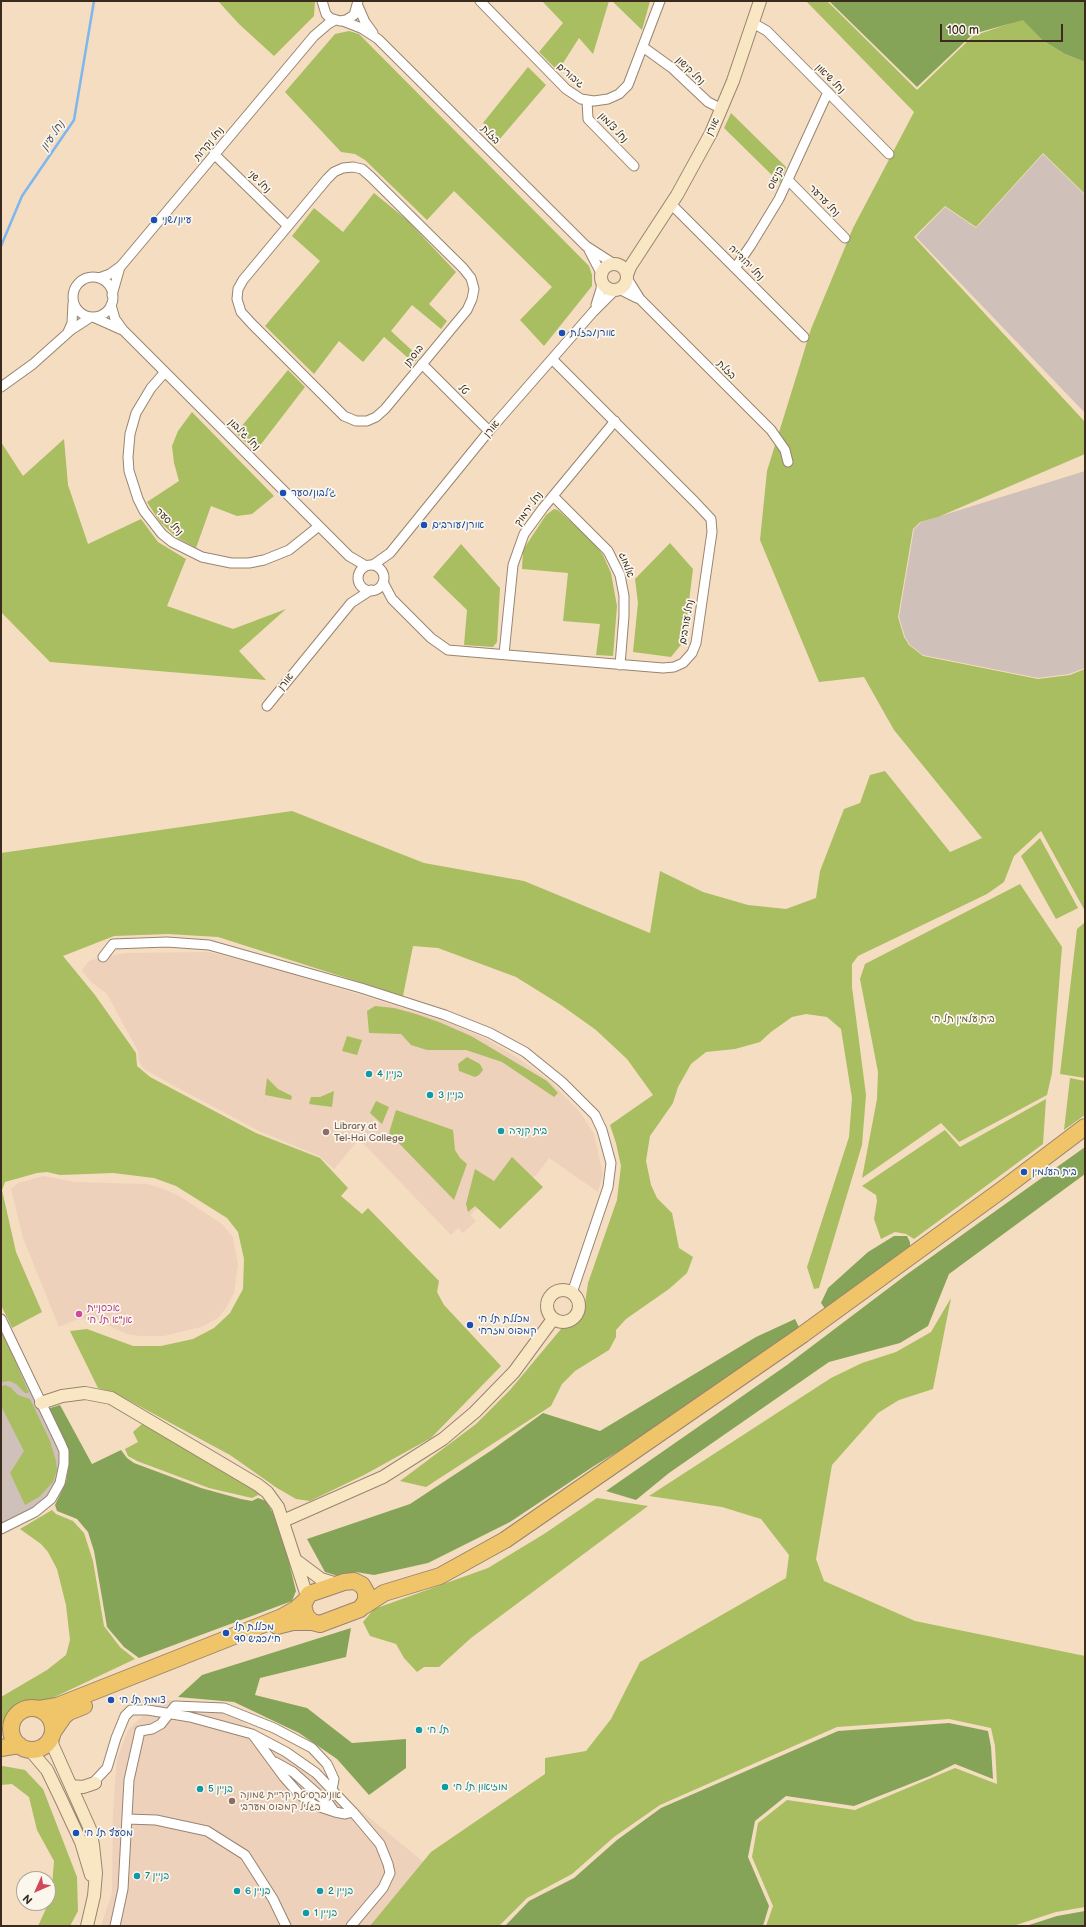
<!DOCTYPE html>
<meta charset="utf-8">
<style>
body{margin:0}
#map{position:relative;width:1086px;height:1927px;overflow:hidden;background:#f5ddc1;font-family:"Balsamiq Sans",sans-serif}
canvas{display:block}
.frame{position:absolute;inset:0;border:2px solid #3b2a1e;pointer-events:none}
.north{position:absolute;left:16px;top:1871px;width:40px;height:40px;box-sizing:border-box;background:#fbf7ec;border:1px solid #aea59a;border-radius:50%;rotate:225deg;font-size:11px;font-weight:700;line-height:16px;text-align:center;color:#3b2a1e}
.north::after{content:'';display:block;margin:auto;width:14px;height:18px;background:#d1495b;clip-path:polygon(50% 0,100% 100%,50% 72%,0 100%)}
.scale{position:absolute;left:940px;top:24px;width:123px;height:18px;box-sizing:border-box;border:2px solid #3b2a1e;border-top:0;padding-left:5px;font-size:12px;line-height:14px;white-space:nowrap;color:#3b2a1e;-webkit-text-stroke:3px #fbf7ec;paint-order:stroke}
</style>
<div id="map">
<canvas width="1086" height="1927"></canvas>
<div class="frame"></div>
<div class="north">N</div>
<div class="scale">100 m</div>
</div>
<script>
const c = document.querySelector('canvas').getContext('2d');
c.lineJoin = 'round';
function fillPath(path, color) {
  c.fillStyle = color;
  c.fill(path, 'evenodd');
}
function poly(rows) {
  const path = new Path2D();
  for (const r of rows) {
    if (r.length === 3) {
      path.moveTo(r[0] + r[2], r[1]);
      path.arc(r[0], r[1], r[2], 0, 2 * Math.PI);
      continue;
    }
    path.moveTo(r[0], r[1]);
    for (let i = 2; i < r.length; i += 2) path.lineTo(r[i], r[i + 1]);
  }
  return path;
}
function trace(path, color, width, dash) {
  c.strokeStyle = color;
  c.lineWidth = width;
  c.lineCap = dash ? 'butt' : 'round';
  c.setLineDash(dash || []);
  c.stroke(path);
}
function write(font, color, halo, rows, align = 'center') {
  c.font = font + ' "Balsamiq Sans","Playpen Sans Hebrew",sans-serif';
  c.lineWidth = 3.5;
  c.setLineDash([]);
  c.textBaseline = 'middle';
  c.strokeStyle = halo;
  c.fillStyle = color;
  for (const [text, x, y, turn = 0] of rows) {
    c.save();
    c.translate(x, y);
    c.rotate((+turn || 0) * Math.PI / 180);
    c.textAlign = isNaN(turn) ? turn : align;
    if (halo) c.strokeText(text, 0, 0);
    c.fillText(text, 0, 0);
    c.restore();
  }
}
const built = poly([
 [209,952,283,971,451,1023,488,1040,518,1058,551,1082,580,1112,594,1134,603,1174,598,1192,549,1158,536,1176,505,1184,470,1215,476,1221,463,1233,458,1228,451,1235,359,1139,334,1169,319,1156,259,1131,178,1088,144,1069,139,1061,138,1051,107,994,91,982,82,970,89,961,103,957,126,953],
 [44,1176,76,1182,148,1184,164,1189,179,1196,222,1224,233,1237,238,1265,234,1293,226,1308,218,1318,201,1327,164,1336,140,1336,127,1334,100,1322,84,1319,75,1320,59,1327,23,1238,11,1189,18,1183],
 [161,1699,224,1708,336,1790,432,1869,384,1926,101,1926,112,1893,113,1812,117,1759,128,1730]
]);
const industrial = poly([
 [1043,154,1085,195,1085,413,916,237,945,207,976,228],
 [1085,471,1085,668,1069,674,1038,678,923,655,910,645,905,637,899,617,914,529,921,522],
 [1,1326,61,1452,60,1473,53,1489,41,1504,1,1525]
]);
const green = poly([
 [218,1,315,1,314,16,274,56,239,24],
 [542,1,609,1,593,54,579,38,558,71,539,52,563,23],
 [612,1,650,1,642,30],
 [806,1,827,1,917,90,973,36,1023,19,1042,40,1065,54,1085,62,1085,194,1043,153,976,227,945,206,914,237,1085,422,1085,454,938,517,920,522,913,529,898,617,904,637,909,645,923,656,1038,679,1070,675,1085,669,1085,911,1041,831,1014,856,1004,882,987,894,858,956,852,964,852,987,866,1095,862,1145,819,1288,814,1289,807,1267,849,1137,852,1098,841,1029,827,1017,806,1014,792,1017,771,1032,760,1042,735,1049,706,1052,691,1064,678,1087,673,1103,650,1136,646,1161,651,1185,657,1198,672,1213,679,1248,693,1257,687,1273,669,1289,626,1319,616,1330,616,1337,609,1350,575,1371,562,1384,551,1406,426,1487,400,1481,476,1424,510,1390,561,1329,584,1310,588,1283,617,1200,621,1166,616,1143,610,1125,653,1095,627,1059,596,1030,561,1005,516,977,438,948,413,946,403,996,218,937,168,934,114,936,63,956,95,995,136,1053,137,1066,150,1077,256,1133,320,1158,348,1188,341,1196,362,1214,368,1208,439,1281,437,1292,444,1305,501,1366,431,1438,364,1475,310,1501,296,1499,277,1488,230,1455,115,1393,98,1388,70,1331,87,1329,133,1346,161,1346,193,1339,214,1328,230,1313,243,1289,244,1259,238,1232,227,1218,176,1186,154,1178,113,1173,60,1175,47,1172,37,1173,5,1182,2,1190,16,1252,42,1312,12,1328,1,1305,1,853,292,811,424,863,524,881,650,933,660,871,703,892,748,905,786,909,816,898,820,871,844,809,860,803,870,775,885,771,950,852,982,838,894,730,864,677,819,682,760,540,767,471,811,329,853,228,914,112],
 [349,31,359,34,589,266,592,275,592,286,544,346,520,320,552,287,454,191,427,220,365,160,355,154,341,152,285,92,335,34],
 [528,67,546,85,499,140,483,123],
 [731,113,786,167,780,183,724,128],
 [374,193,407,220,456,272,429,304,447,321,441,329,412,305,391,331,419,357,414,363,384,337,363,362,339,341,314,374,265,326,320,261,292,236,314,208,343,232],
 [288,370,305,387,255,452,236,433],
 [192,412,274,496,252,514,237,516,211,506,196,548,176,537,160,522,147,502,179,481,174,463,172,446,178,431],
 [64,439,68,485,88,544,141,519,158,542,186,559,167,606,233,629,286,609,239,651,266,680,50,662,1,612,1,442,23,476],
 [554,509,558,510,593,542,603,555,611,573,617,606,613,656,596,655,600,624,563,621,568,573,522,569,523,550,546,515],
 [670,543,693,569,684,641,671,657,633,652,638,603,635,579],
 [461,544,500,588,497,642,493,647,464,645,467,610,433,577],
 [1040,838,1078,908,1056,919,1021,856],
 [1020,884,1062,947,1052,1073,1047,1095,959,1142,941,1123,862,1178,877,1099,878,1072,860,979,865,964],
 [1084,923,1085,923,1085,1078,1060,1074,1077,929],
 [375,1006,394,1008,416,1014,439,1022,471,1036,547,1081,558,1093,554,1097,502,1062,466,1050,427,1050,411,1045,401,1034,369,1033,367,1011],
 [347,1036,362,1040,357,1055,342,1051],
 [467,1057,480,1064,483,1070,479,1075,475,1077,459,1071,458,1064],
 [267,1078,278,1089,292,1096,291,1100,265,1095],
 [1070,1078,1085,1081,1085,1115,1064,1130],
 [334,1091,332,1107,309,1104,311,1097,320,1097],
 [1046,1099,1043,1144,914,1239,906,1234,895,1232,881,1239,874,1219,877,1201,876,1195,862,1186,945,1130,960,1147],
 [376,1101,389,1107,382,1124,370,1113],
 [396,1110,453,1130,455,1150,460,1158,467,1164,454,1200,389,1133],
 [512,1157,543,1187,500,1229,475,1206,468,1212,466,1204,475,1169,494,1181],
 [951,1298,933,1389,899,1400,878,1413,832,1465,816,1559,824,1581,915,1621,1085,1656,1085,1907,1056,1912,1013,1926,766,1926,773,1906,752,1857,758,1823,787,1800,855,1810,955,1768,997,1784,995,1746,991,1728,949,1719,837,1727,660,1805,614,1837,572,1874,527,1898,499,1926,370,1926,431,1852,545,1774,545,1758,586,1751,611,1719,640,1662,786,1578,789,1555,761,1519,722,1507,649,1496,831,1378,862,1363,896,1352,931,1332],
 [1,1329,29,1393,25,1393,16,1384,10,1381,1,1382],
 [5,1385,10,1387,18,1395,30,1399,50,1441,56,1461,57,1470,53,1482,39,1497,25,1505,10,1473,24,1451,1,1406,1,1387],
 [142,1424,254,1488,265,1497,258,1495,252,1498,209,1488,137,1461,128,1456,125,1449,138,1442,133,1432],
 [597,1498,648,1506,471,1638,439,1667,424,1667,417,1672,404,1658,396,1644,370,1636,363,1622,374,1609,488,1568,544,1534],
 [52,1510,56,1514,73,1521,84,1533,93,1561,104,1626,120,1647,135,1659,42,1703,23,1707,8,1721,1,1725,1,1697,47,1670,66,1655,70,1640,66,1605,57,1569,48,1552,41,1544,20,1529],
 [3,1766,25,1770,43,1789,77,1877,78,1911,70,1926,38,1926,51,1898,54,1861,37,1830,29,1797,12,1784,1,1785,1,1767]
]);
const forest = poly([
 [829,1,1085,1,1085,62,1065,54,1042,40,1023,20,973,34,917,87],
 [1085,1147,1085,1174,949,1274,928,1326,900,1343,829,1362,669,1473,636,1500,606,1491,787,1365,906,1275],
 [894,1236,907,1236,910,1242,910,1248,826,1310,821,1303,828,1288,868,1252],
 [795,1319,801,1331,696,1403,594,1466,510,1522,428,1563,374,1575,356,1572,338,1576,325,1572,307,1539,410,1504,492,1450,543,1413,600,1431,756,1337],
 [60,1405,92,1464,121,1450,127,1458,134,1463,201,1488,241,1499,252,1501,258,1498,266,1501,280,1526,296,1591,292,1601,139,1658,124,1647,107,1627,94,1551,88,1532,77,1519,57,1511,55,1505,66,1482,69,1464,68,1449,47,1409],
 [351,1628,346,1657,260,1678,255,1695,307,1708,352,1743,406,1739,406,1768,369,1795,337,1759,299,1733,234,1702,178,1697,202,1675],
 [949,1723,988,1731,991,1747,993,1779,955,1764,930,1776,854,1806,786,1796,755,1821,748,1857,769,1906,763,1926,505,1926,529,1901,574,1878,617,1840,661,1808,838,1731],
 [1085,1911,1085,1926,1026,1926,1057,1916]
]);
const stream = poly([
 [1,246,22,196,74,120,94,1]
]);
const street = poly([
 [322,1,326,14,330,18,340,21,346,20,354,15,358,1],
 [480,1,566,89,581,99,594,101,608,99,619,94,628,85,660,1],
 [358,6,365,22,373,33],
 [343,21,361,28,378,39,586,246,614,264],
 [753,23,767,31,889,154],
 [643,47,672,68,708,102,722,109],
 [587,100,588,119,634,166],
 [214,154,288,226],
 [353,167,362,169,370,176,463,268,471,278,474,289,472,299,467,310,385,409,376,417,367,421,356,421,344,416,252,324,241,312,237,299,238,289,243,280,327,179,334,172,343,168,353,167],
 [788,180,845,238],
 [671,204,804,337],
 [589,250,602,275],
 [735,268,751,245,779,199,828,92],
 [93,297,20],
 [99,278,110,274,121,266,314,36,328,24,335,20],
 [627,278,640,299,771,430,785,450,788,462],
 [619,289,637,298],
 [112,295,120,267],
 [111,305,115,319,123,330,349,556,366,566],
 [596,305,601,289,602,279],
 [93,317,122,330],
 [68,332,72,323,73,303],
 [422,364,489,431],
 [165,372,151,388,136,413,130,434,128,457,129,471,138,499,144,511,162,534,172,542,202,557,231,563,249,563,264,560,289,550,319,526],
 [1,387,33,364,71,330,91,317],
 [553,496,608,551,620,575,624,596,624,616,620,665],
 [373,565,390,553,489,431,593,312,615,290],
 [371,578,13],
 [383,582,392,599,431,638,448,650,663,668,674,667,683,663,692,653,696,643,712,532,711,519,695,502,552,359],
 [504,654,513,565,524,534,543,508,615,421],
 [267,706,351,603,371,590],
 [103,957,113,944,167,942,209,945,361,988,445,1015,490,1033,525,1052,562,1082,595,1115,602,1130,611,1163,608,1187,572,1293],
 [1,1319,61,1444,64,1451,64,1464,60,1483,51,1499,35,1512,1,1529],
 [253,1735,284,1777,299,1794,314,1805,335,1812,345,1814,353,1812],
 [275,1762,293,1772,329,1804,334,1811],
 [90,1786,107,1768,116,1738,125,1716,131,1710,148,1710,190,1717,252,1734,286,1752,316,1773,353,1812,380,1844,388,1864,390,1873,383,1888,351,1926],
 [127,1819,156,1820,207,1831,245,1855,273,1899,286,1926],
 [115,1926,123,1889,129,1780,140,1731,152,1729,161,1724,175,1706,224,1708,274,1728,312,1748,327,1764,334,1779,332,1790]
]);
const secondary = poly([
 [614,277,13],
 [627,275,630,267,677,195,711,133,733,81,760,1],
 [563,1306,16],
 [41,1403,62,1396,85,1393,111,1398,258,1485,267,1492,278,1507,307,1596],
 [283,1521,383,1477,443,1439,475,1412,514,1372,553,1319],
 [297,1561,321,1579,337,1584],
 [51,1737,53,1746,90,1829,93,1845,96,1873,94,1896,87,1926],
 [29,1749,47,1770,60,1797,81,1842,91,1875],
 [71,1786,83,1787,95,1783]
]);
const highway = poly([
 [354,1581,362,1585,366,1592,366,1601,360,1609,320,1624,312,1622,306,1616,303,1605,309,1594,344,1582,354,1581],
 [364,1606,384,1593,440,1576,505,1540,802,1335,1003,1189,1085,1127],
 [277,1626,293,1622,312,1622],
 [32,1729,21],
 [39,1709,57,1706,282,1617,296,1609,305,1601],
 [53,1732,64,1716,69,1712,84,1706],
 [1,1748,19,1745]
]);
const markers = [
 [154,220,4,"#1a4fb4"],
 [562,333,4,"#1a4fb4"],
 [283,493,4,"#1a4fb4"],
 [424,525,4,"#1a4fb4"],
 [369,1074,4,"#0f9aa8"],
 [430,1095,4,"#0f9aa8"],
 [501,1131,4,"#0f9aa8"],
 [326,1132,4,"#8d6e63"],
 [1024,1172,4,"#1a4fb4"],
 [79,1314,4,"#d1479c"],
 [470,1325,4,"#1a4fb4"],
 [226,1633,4,"#1a4fb4"],
 [111,1700,4,"#1a4fb4"],
 [419,1730,4,"#0f9aa8"],
 [445,1787,4,"#0f9aa8"],
 [200,1789,4,"#0f9aa8"],
 [232,1801,4,"#8d6e63"],
 [76,1833,4,"#1a4fb4"],
 [137,1876,4,"#0f9aa8"],
 [237,1891,4,"#0f9aa8"],
 [320,1891,4,"#0f9aa8"],
 [306,1913,4,"#0f9aa8"]
];
const streetNames = [
 ["נחל קישון",690,71,44],
 ["גיבורים",570,76,41],
 ["נחל שיאון",830,79,45],
 ["אורן",713,127,-64],
 ["נחל צלמון",613,128,46],
 ["בזלת",490,135,45],
 ["נחל נקרות",209,144,-50],
 ["בניאס",776,178,-64],
 ["נחל שני",259,182,44],
 ["נחל ערער",824,201,45],
 ["נחל יהודייה",746,263,45],
 ["בוסתן",414,356,-51],
 ["בזלת",726,370,45],
 ["טל",463,390,45],
 ["אורן",492,429,-50],
 ["נחל ג'לבון",244,435,45],
 ["נחל ירמוך",529,509,-54],
 ["נחל סער",169,522,45],
 ["אלמוג",626,565,69],
 ["נחל עורבים",687,622,-80],
 ["אורן",286,682,-51]
];
const transitNames = [
 ["עיון/שני",162,220],
 ["אורן/בזלת",570,333],
 ["ג׳לבון/סער",291,493],
 ["אורן/עורבים",432,525],
 ["בית העלמין",1032,1172],
 ["מכללת תל חי",478,1319],
 ["קמפוס מזרחי",478,1331],
 ["מכללת תל",234,1627],
 ["חי/כביש 90",234,1639],
 ["צומת תל חי",119,1700],
 ["מסעף תל חי",84,1833]
];
const parkNames = [
 ["בית עלמין תל חי",963,1019]
];
const cultureNames = [
 ["בניין 4",377,1074],
 ["בניין 3",438,1095],
 ["בית קנדה",509,1131],
 ["תל חי",427,1730],
 ["מוזיאון תל חי",453,1787],
 ["בניין 5",208,1789],
 ["בניין 7",145,1876],
 ["בניין 6",245,1891],
 ["בניין 2",328,1891],
 ["בניין 1",314,1913]
];
const educationNames = [
 ["Library at",334,1126],
 ["Tel-Hai College",334,1138],
 ["אוניברסיטת קריית שמונה",240,1795],
 ["בגליל קמפוס מערבי",240,1807]
];
const hotelNames = [
 ["אכסניית",87,1308],
 ["אנ\"א תל חי",87,1320]
];
const waterNames = [
 ["נחל עיון",53,136,-56]
];
fillPath(built, '#eed1bb');
fillPath(industrial, '#cfc0ba');
fillPath(green, '#a9bd61');
fillPath(forest, '#86a457');
trace(stream, '#7eb6ee', 2.5);
trace(street, '#988470', 11);
trace(secondary, '#988470', 14);
trace(highway, '#988470', 18);
trace(street, '#fff', 9);
trace(secondary, '#f9e7c3', 12);
trace(highway, '#f0c469', 16);
for (const [x, y, r, color] of markers) {
  const dot = new Path2D();
  dot.arc(x, y, r, 0, 2 * Math.PI);
  c.fillStyle = color;
  c.fill(dot);
  trace(dot, '#fbf7ec', 1.5);
}
write('10px', '#3b2a1e', '#fbf7ec', streetNames);
write('10px', '#164399', '#fbf7ec', transitNames, 'left');
write('10px', '#5c5632', '#fbf7ec', parkNames);
write('10px', '#0d838f', '#fbf7ec', cultureNames, 'left');
write('10px', '#785e54', '#fbf7ec', educationNames, 'left');
write('10px', '#b23c85', '#fbf7ec', hotelNames, 'left');
write('italic 11px', '#4f545c', '#fbf7ec', waterNames);
</script>
